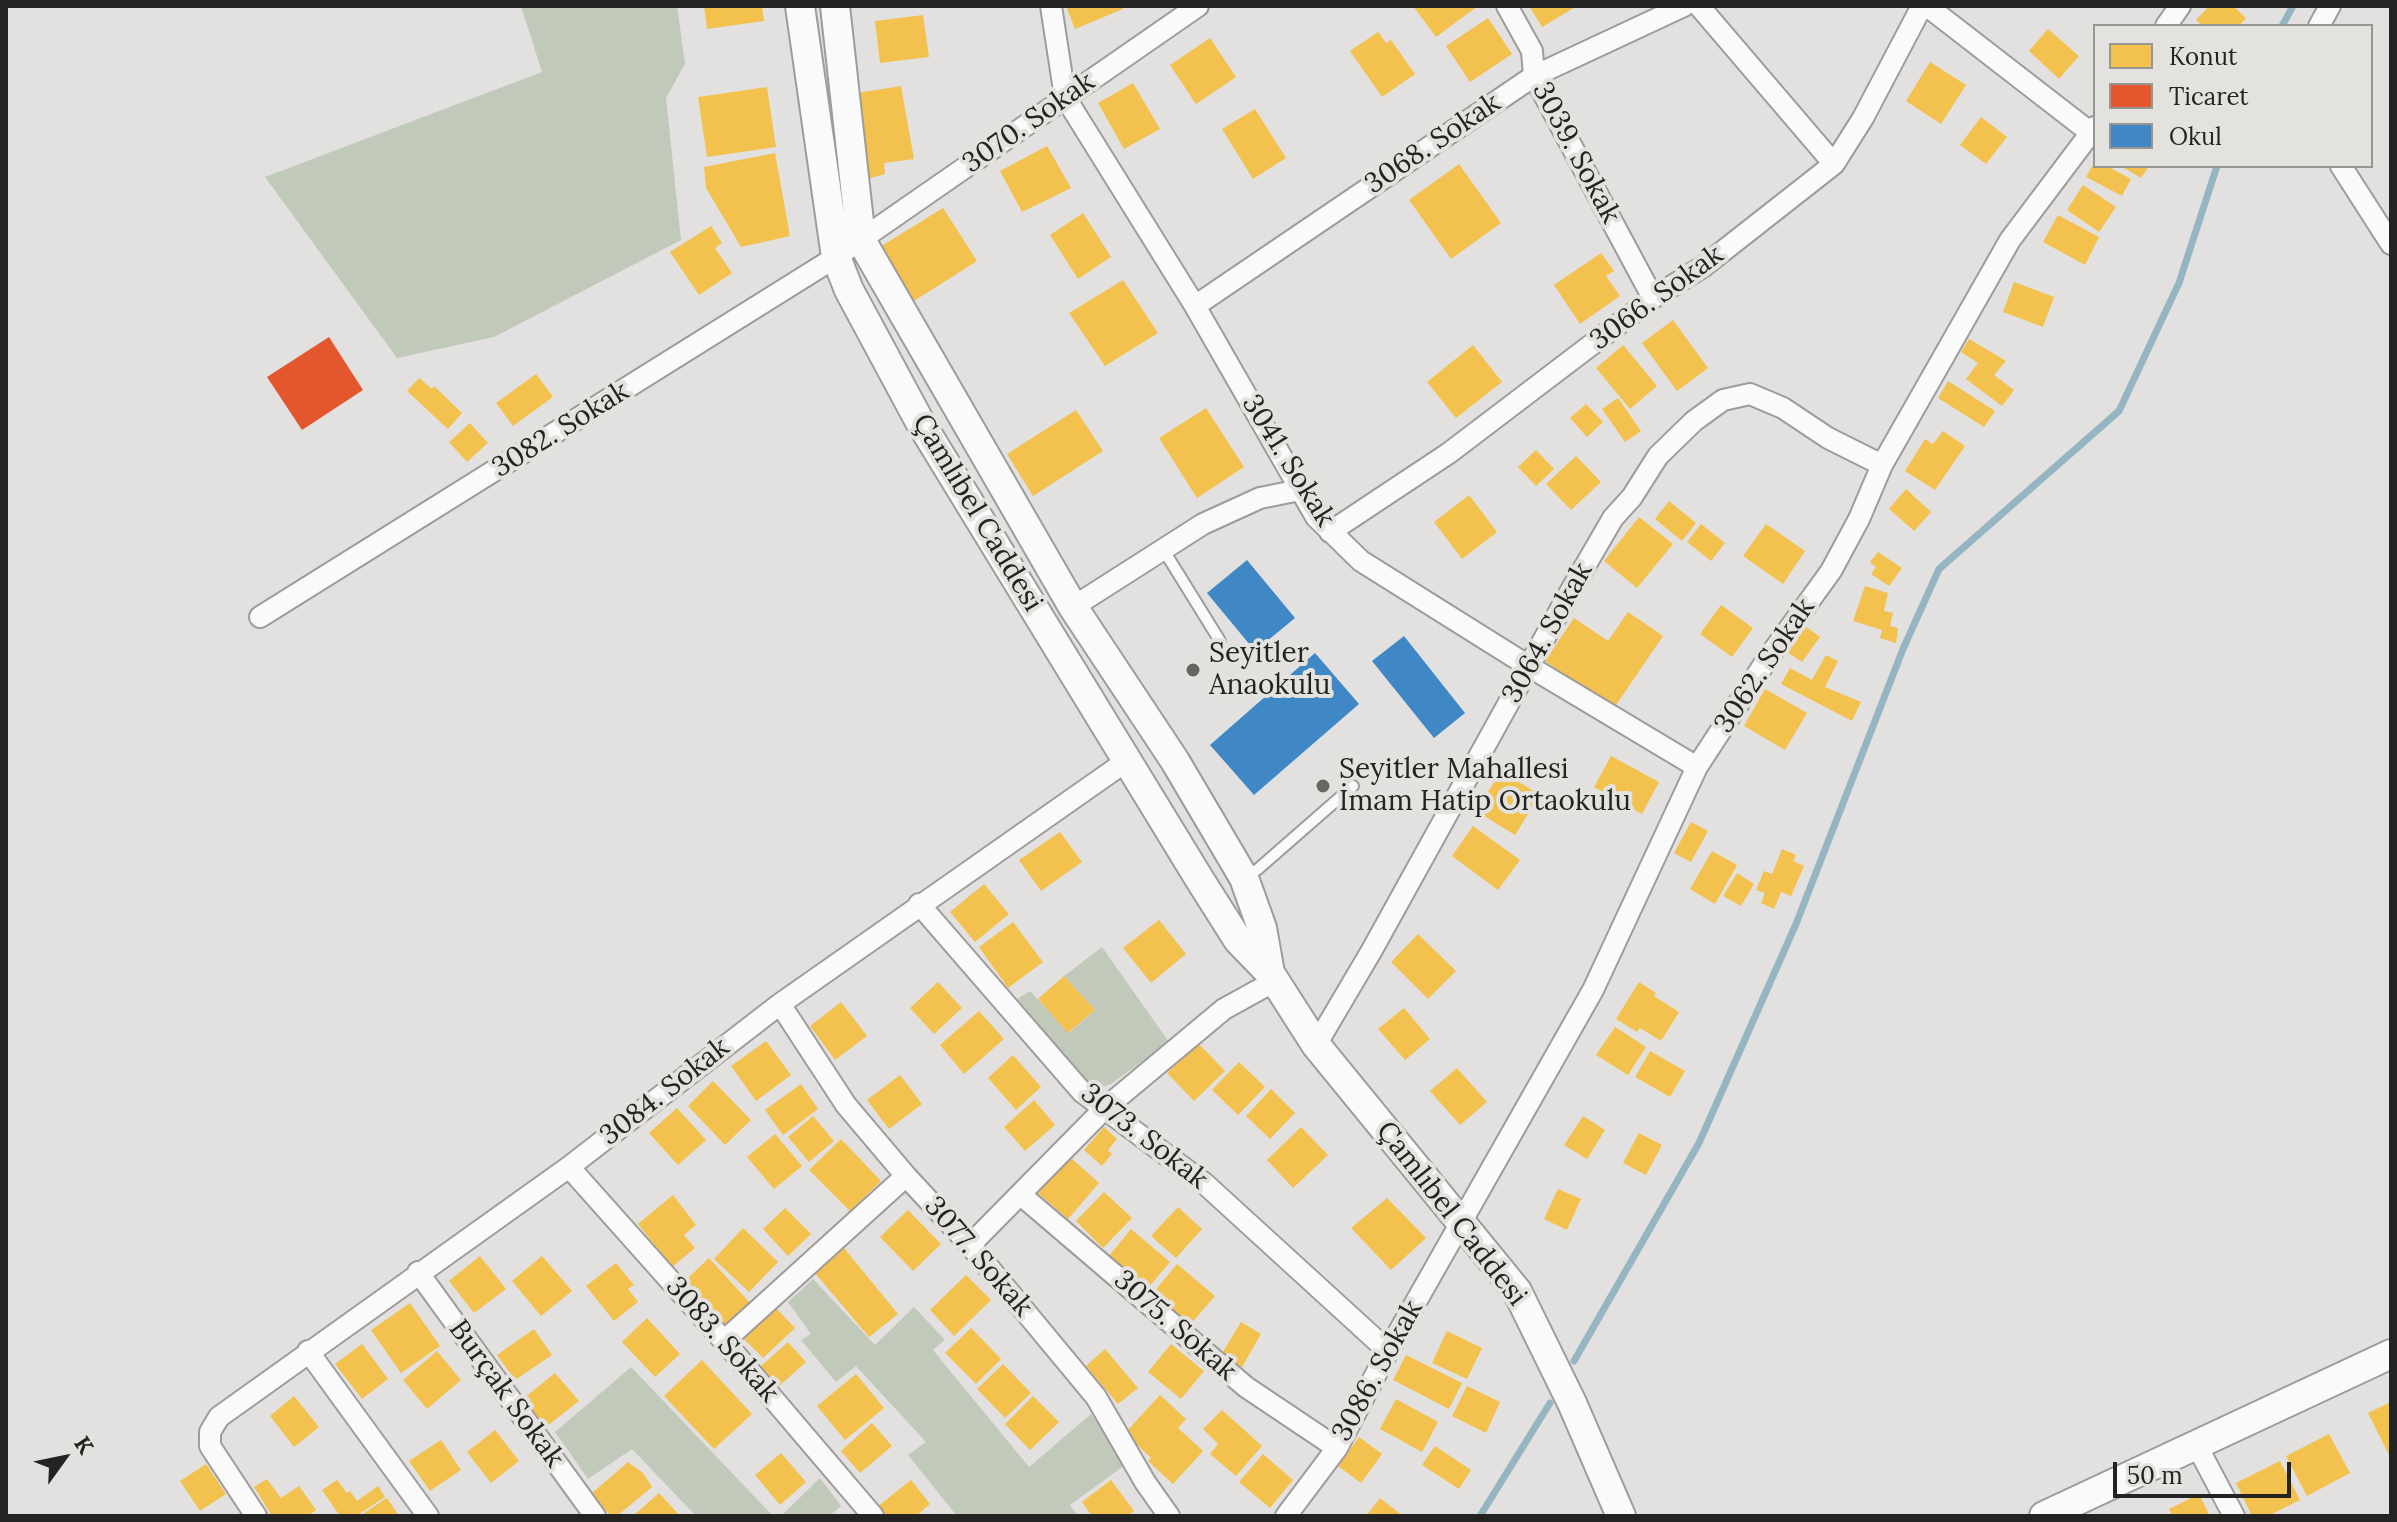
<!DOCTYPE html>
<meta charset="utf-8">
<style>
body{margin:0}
#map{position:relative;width:2397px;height:1522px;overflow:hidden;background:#e3e1df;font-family:Lora,serif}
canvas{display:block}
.frame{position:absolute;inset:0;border:8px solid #232321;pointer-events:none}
.legend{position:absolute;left:2093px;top:24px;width:280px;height:144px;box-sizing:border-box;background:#e4e2de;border:2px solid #979692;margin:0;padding:10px 14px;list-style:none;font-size:24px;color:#232321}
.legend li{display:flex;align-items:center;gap:16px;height:40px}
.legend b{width:40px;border:2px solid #979692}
.north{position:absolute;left:24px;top:1418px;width:80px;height:80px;-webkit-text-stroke:6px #e4e2de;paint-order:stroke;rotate:57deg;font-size:22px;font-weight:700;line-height:32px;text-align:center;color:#232321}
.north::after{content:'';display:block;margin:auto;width:28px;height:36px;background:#232321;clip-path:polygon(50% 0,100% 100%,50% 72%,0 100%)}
.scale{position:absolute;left:2113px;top:1462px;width:178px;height:36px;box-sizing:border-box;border:4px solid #232321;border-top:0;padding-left:10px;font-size:24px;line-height:28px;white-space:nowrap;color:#232321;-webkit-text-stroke:6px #e4e2de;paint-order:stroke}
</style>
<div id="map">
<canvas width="2397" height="1522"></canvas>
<div class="frame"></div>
<ul class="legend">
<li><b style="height:22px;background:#f2c14e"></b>Konut</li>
<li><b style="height:22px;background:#e4572e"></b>Ticaret</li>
<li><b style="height:22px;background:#3f88c5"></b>Okul</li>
</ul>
<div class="north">K</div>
<div class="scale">50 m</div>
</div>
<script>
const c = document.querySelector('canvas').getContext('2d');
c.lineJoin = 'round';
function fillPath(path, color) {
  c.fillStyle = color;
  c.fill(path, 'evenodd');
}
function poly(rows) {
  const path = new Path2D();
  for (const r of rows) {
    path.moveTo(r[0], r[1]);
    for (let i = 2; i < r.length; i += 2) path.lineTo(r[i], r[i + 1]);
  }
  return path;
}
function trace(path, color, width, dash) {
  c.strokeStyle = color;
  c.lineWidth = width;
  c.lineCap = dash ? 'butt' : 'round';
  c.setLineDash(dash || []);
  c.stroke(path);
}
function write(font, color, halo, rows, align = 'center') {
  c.font = font + ' Lora,serif';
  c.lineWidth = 8;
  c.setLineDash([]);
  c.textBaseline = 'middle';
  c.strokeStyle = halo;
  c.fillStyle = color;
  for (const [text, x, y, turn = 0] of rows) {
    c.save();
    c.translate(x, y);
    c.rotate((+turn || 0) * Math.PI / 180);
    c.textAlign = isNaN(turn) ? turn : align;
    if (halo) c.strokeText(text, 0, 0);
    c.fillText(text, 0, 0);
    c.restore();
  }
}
const green = poly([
 [521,6,677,6,685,64,666,98,681,240,494,337,397,358,265,177,542,72],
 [1102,947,1169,1042,1111,1084,1098,1089,1078,1074,1017,999,1030,991,1069,1033,1095,1010,1064,976],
 [813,1279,875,1345,914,1307,945,1340,933,1350,1029,1467,1091,1414,1125,1465,1070,1505,1078,1516,957,1516,908,1455,926,1442,856,1366,836,1382,801,1340,811,1334,788,1302],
 [631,1367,773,1516,696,1516,632,1449,588,1479,555,1432],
 [820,1478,841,1506,829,1516,781,1516]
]);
const homes = poly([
 [704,6,762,6,764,21,707,29],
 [1066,6,1121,6,1123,9,1075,29],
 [1413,6,1478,6,1436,37],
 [1529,6,1577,6,1542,27],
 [2209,6,2233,6,2246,18,2239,26,2203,26,2196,20],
 [923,15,929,57,880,63,875,21],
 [1488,18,1512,54,1470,82,1446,46],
 [2048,29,2079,56,2059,79,2029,51],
 [1378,32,1386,43,1391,40,1415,74,1382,97,1350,51],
 [1210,38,1236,77,1196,104,1170,65],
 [1930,62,1966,85,1941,124,1906,101],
 [1133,83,1160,129,1124,149,1098,103],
 [901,86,914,159,884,163,885,174,864,180,851,94],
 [767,87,776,147,707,157,698,97],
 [1255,109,1286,158,1253,179,1222,129],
 [1981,117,2007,137,1986,164,1960,145],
 [1047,146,1071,188,1022,212,1000,171],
 [775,153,790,236,741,247,706,188,704,167],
 [2095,161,2095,166,2107,166,2131,179,2122,196,2086,177],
 [1459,164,1501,223,1451,259,1409,200],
 [2121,166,2149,166,2141,178],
 [2083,185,2116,207,2099,232,2067,210],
 [943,208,977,261,914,301,880,247],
 [1083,213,1111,257,1078,279,1050,235],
 [2058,215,2099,237,2085,265,2043,242],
 [711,226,722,243,715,248,732,273,699,295,670,252],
 [1601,253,1614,271,1606,276,1620,296,1580,324,1554,285],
 [1123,280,1158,333,1105,366,1069,313],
 [2014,282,2054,297,2043,327,2003,312],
 [1673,320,1708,368,1677,391,1642,343],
 [1969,339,2006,361,1994,375,2014,390,2002,406,1966,379,1978,363,1961,352],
 [1473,345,1502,382,1456,418,1427,382],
 [1623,345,1657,386,1630,409,1596,368],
 [536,374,553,397,513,426,496,403],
 [419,378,432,389,434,386,462,413,448,429,407,391],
 [1948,381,1995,411,1984,427,1938,398],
 [1618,398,1641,431,1625,442,1602,409],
 [1586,404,1603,422,1587,437,1570,418],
 [1206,408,1244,467,1197,498,1159,438],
 [1076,410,1103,451,1033,496,1007,454],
 [470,423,488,443,467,462,449,442],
 [1943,431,1965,446,1935,490,1905,471,1925,439,1933,444],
 [1536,450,1554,469,1536,486,1518,467],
 [1576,456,1601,482,1571,510,1546,484],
 [1906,489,1931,512,1914,531,1889,509],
 [1469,495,1497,532,1462,559,1434,522],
 [1669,501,1696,523,1682,541,1655,519],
 [1639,517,1673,544,1637,588,1604,561],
 [1701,524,1725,543,1711,561,1687,542],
 [1766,524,1805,551,1783,584,1743,556],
 [1878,552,1902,568,1889,586,1871,574,1876,567,1870,562],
 [1865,586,1888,593,1884,611,1893,613,1890,626,1898,628,1896,643,1880,638,1882,630,1853,621],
 [1721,605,1753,628,1732,657,1700,634],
 [1628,612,1663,636,1614,708,1545,661,1574,618,1608,641],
 [1805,626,1820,637,1802,662,1787,652],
 [1826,655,1838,661,1825,687,1861,702,1852,721,1781,684,1790,668,1812,680],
 [1765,689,1807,713,1785,750,1744,726],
 [1611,756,1659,782,1642,814,1594,787],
 [1501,771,1540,795,1515,835,1476,811],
 [1691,822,1708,831,1691,862,1674,853],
 [1473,826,1520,860,1498,890,1452,856],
 [1060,832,1082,862,1041,891,1019,860],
 [1782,849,1796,855,1793,861,1804,866,1791,896,1781,892,1774,909,1761,903,1765,893,1756,890,1764,871,1772,874],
 [1712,851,1737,865,1715,904,1690,889],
 [1737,873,1754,884,1741,906,1723,896],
 [984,884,1009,914,975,942,950,912],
 [1159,920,1186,954,1151,983,1123,948],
 [1013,922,1043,962,1008,988,979,947],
 [1418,934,1456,971,1428,999,1391,962],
 [1064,976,1095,1010,1068,1033,1038,999],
 [938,982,962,1008,934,1034,910,1008],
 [1639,982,1656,993,1654,996,1679,1012,1661,1041,1640,1028,1637,1032,1616,1019],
 [841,1002,867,1036,835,1060,810,1026],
 [1404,1008,1430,1039,1405,1060,1378,1029],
 [979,1011,1004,1039,964,1074,940,1045],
 [1615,1027,1646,1047,1628,1075,1596,1055],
 [766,1041,791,1075,756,1101,731,1066],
 [1198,1043,1225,1071,1194,1101,1167,1073],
 [1650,1051,1685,1071,1670,1097,1635,1077],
 [1013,1055,1041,1087,1016,1110,988,1078],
 [1239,1062,1265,1087,1238,1115,1212,1090],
 [1457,1068,1487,1102,1460,1125,1430,1091],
 [900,1075,922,1104,889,1129,867,1100],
 [713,1081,751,1120,725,1145,688,1106],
 [801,1084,818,1109,783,1135,765,1110],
 [1271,1089,1295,1113,1270,1139,1246,1116],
 [1034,1100,1055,1125,1025,1151,1004,1127],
 [677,1108,706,1140,678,1165,649,1133],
 [813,1116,834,1141,809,1162,788,1137],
 [1583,1116,1605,1130,1587,1159,1564,1145],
 [1104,1127,1117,1139,1108,1150,1112,1154,1102,1166,1084,1150],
 [1301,1127,1328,1155,1293,1188,1267,1160],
 [1639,1133,1662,1145,1646,1175,1623,1163],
 [775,1134,802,1166,774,1189,747,1157],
 [841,1139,881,1181,850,1211,809,1170],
 [1070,1157,1099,1183,1068,1219,1038,1193],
 [1558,1189,1581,1199,1567,1230,1544,1219],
 [1104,1192,1132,1218,1103,1248,1076,1221],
 [673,1195,696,1225,684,1235,695,1248,672,1267,638,1224],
 [1387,1198,1426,1238,1391,1270,1351,1228],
 [1178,1207,1202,1229,1176,1258,1151,1236],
 [785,1208,811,1234,788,1256,763,1229],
 [908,1210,941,1244,913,1271,880,1237],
 [743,1228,778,1262,749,1292,714,1259],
 [1131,1229,1170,1262,1148,1288,1109,1256],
 [844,1248,898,1314,869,1337,815,1273],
 [480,1256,506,1289,474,1313,449,1281],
 [542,1256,572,1291,541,1316,512,1281],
 [709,1258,750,1303,722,1329,700,1306,704,1300,686,1280],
 [616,1263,634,1285,628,1289,638,1302,614,1321,586,1286],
 [1177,1264,1215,1296,1189,1326,1152,1294],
 [966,1275,991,1300,954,1336,930,1310],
 [410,1303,440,1346,401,1373,371,1330],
 [775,1307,795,1328,763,1358,743,1338],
 [647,1318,680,1354,655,1377,622,1342],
 [1241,1322,1261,1334,1242,1367,1221,1355],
 [971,1328,1001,1359,976,1384,945,1353],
 [534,1329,552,1355,515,1380,497,1355],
 [1447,1331,1482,1348,1467,1379,1432,1363],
 [788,1342,806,1362,778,1387,760,1367],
 [362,1344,388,1379,362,1399,335,1364],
 [1171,1344,1204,1371,1181,1399,1148,1372],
 [1105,1349,1138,1388,1118,1404,1086,1366],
 [437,1351,461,1380,427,1409,403,1380],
 [1406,1355,1462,1383,1449,1409,1393,1380],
 [702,1360,752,1414,714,1449,664,1396],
 [1003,1364,1031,1393,1005,1418,977,1389],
 [555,1373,579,1401,546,1427,523,1399],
 [856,1374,884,1408,845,1440,817,1406],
 [1467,1386,1500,1402,1486,1433,1452,1416],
 [1160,1395,1186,1419,1178,1428,1203,1451,1173,1484,1148,1461,1151,1458,1125,1433],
 [294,1396,319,1427,294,1447,270,1416],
 [1033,1396,1059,1422,1030,1450,1005,1424],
 [1396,1399,1438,1422,1422,1452,1380,1429],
 [2391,1402,2391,1459,2368,1413],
 [1222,1410,1262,1446,1236,1476,1210,1454,1218,1444,1203,1429],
 [872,1423,892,1446,860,1473,841,1451],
 [495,1430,519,1461,491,1483,467,1452],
 [2329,1434,2350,1473,2307,1496,2286,1456],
 [1359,1437,1382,1454,1361,1483,1338,1466],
 [441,1440,461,1470,430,1491,409,1461],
 [1435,1446,1471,1470,1459,1489,1422,1465],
 [781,1453,806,1482,780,1505,755,1475],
 [1263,1454,1293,1480,1270,1508,1239,1482],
 [2280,1461,2300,1500,2268,1516,2252,1516,2236,1483],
 [628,1462,643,1473,652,1487,617,1516,611,1516,591,1494],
 [206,1464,226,1494,200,1511,180,1481],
 [267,1479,281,1498,299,1486,316,1510,308,1516,272,1516,254,1487],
 [337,1480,347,1493,350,1491,357,1501,378,1486,385,1497,356,1516,340,1516,322,1490],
 [911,1480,930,1504,916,1516,884,1516,877,1507],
 [1111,1480,1134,1511,1127,1516,1092,1516,1082,1502],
 [659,1493,680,1516,633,1516],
 [2199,1494,2210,1516,2172,1516,2169,1509],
 [387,1498,399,1516,360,1516,385,1499],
 [1380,1498,1403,1516,1366,1516]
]);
const shops = poly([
 [329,337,363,390,302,430,267,377]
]);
const schools = poly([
 [1247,560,1295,618,1255,651,1207,593],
 [1404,636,1465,713,1434,738,1372,661],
 [1315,653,1359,704,1254,795,1210,745]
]);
const stream = poly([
 [2282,26,2293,6],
 [1574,1361,1699,1143,1796,924,1903,649,1939,569,2119,411,2179,283,2217,166],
 [1480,1516,1550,1403]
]);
const lane = poly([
 [1163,549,1220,641],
 [1245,877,1258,869,1353,786]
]);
const street = poly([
 [1051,6,1065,97,1195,306,1316,517,1361,561,1530,667,1697,767],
 [1507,6,1532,51,1534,76,1653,298],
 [1699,6,1834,164],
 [1927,6,2091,133],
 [2166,26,2180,6],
 [2319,26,2330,6],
 [2341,166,2391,244],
 [1195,306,1534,76,1684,6],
 [1330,532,1449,453,1653,298,1704,266,1834,164,1863,118,1922,6],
 [1073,607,1203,524,1260,498,1300,490],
 [260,617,836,257,1198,6],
 [919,904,1082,1092,1204,1183,1388,1351],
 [780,1004,846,1105,906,1176,970,1245,1096,1397,1145,1482,1169,1516],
 [1316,1045,1372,950,1570,592,1613,518,1632,497,1658,456,1694,421,1723,400,1750,394,1783,408,1828,438,1882,465],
 [569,1167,724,1341,873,1516],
 [1021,1195,1246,1387,1337,1448],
 [970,1245,1104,1109,1224,1009,1273,982],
 [418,1272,595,1516],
 [724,1341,906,1176],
 [308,1351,428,1516],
 [2197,1446,2234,1516],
 [256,1516,210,1446,210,1432,219,1417,569,1167,780,1004,1128,760],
 [1286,1516,1337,1448,1388,1351,1593,990,1697,767,1768,658,1831,571,1859,519,1882,465,2010,240,2095,127]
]);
const secondary = poly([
 [800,6,836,257,849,290,920,422,1200,880,1238,940,1270,973,1262,928,1244,878,1175,761,1073,607,861,240,835,6],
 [1270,973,1316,1045,1517,1291,1572,1403,1621,1516],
 [2044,1516,2391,1354]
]);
const markers = [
 [1193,670,8,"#666664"],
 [1323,786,8,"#666664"]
];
const streetNames = [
 ["3070. Sokak",1029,123,-35],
 ["3068. Sokak",1433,144,-34],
 ["3039. Sokak",1576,153,62],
 ["3066. Sokak",1657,298,-36],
 ["3082. Sokak",561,430,-32],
 ["3041. Sokak",1288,461,58],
 ["Çamlıbel Caddesi",977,513,59],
 ["3064. Sokak",1548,633,-61],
 ["3062. Sokak",1765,666,-56],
 ["3084. Sokak",665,1092,-38],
 ["3073. Sokak",1144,1137,38],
 ["Çamlıbel Caddesi",1451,1214,52],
 ["3077. Sokak",978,1257,49],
 ["3075. Sokak",1175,1326,41],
 ["3083. Sokak",722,1340,49],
 ["3086. Sokak",1378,1371,-61],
 ["Burçak Sokak",506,1394,54]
];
const poiNames = [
 ["Seyitler",1209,654],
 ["Anaokulu",1209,686],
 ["Seyitler Mahallesi",1339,770],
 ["İmam Hatip Ortaokulu",1339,802]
];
fillPath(green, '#c0c9ba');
fillPath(homes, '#f2c14e');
fillPath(shops, '#e4572e');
fillPath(schools, '#3f88c5');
trace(stream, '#94b5c1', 7);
trace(lane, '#9e9c9b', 14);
trace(street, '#9e9c9b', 24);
trace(secondary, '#9e9c9b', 32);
trace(lane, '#fbfafa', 10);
trace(street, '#fbfafa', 20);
trace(secondary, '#fbfafa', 28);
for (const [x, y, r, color] of markers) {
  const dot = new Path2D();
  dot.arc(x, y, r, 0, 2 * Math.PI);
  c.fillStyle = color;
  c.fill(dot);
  trace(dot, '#e4e2de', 3);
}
write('28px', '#232321', '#e4e2de', streetNames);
write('28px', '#232321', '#e4e2de', poiNames, 'left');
</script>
